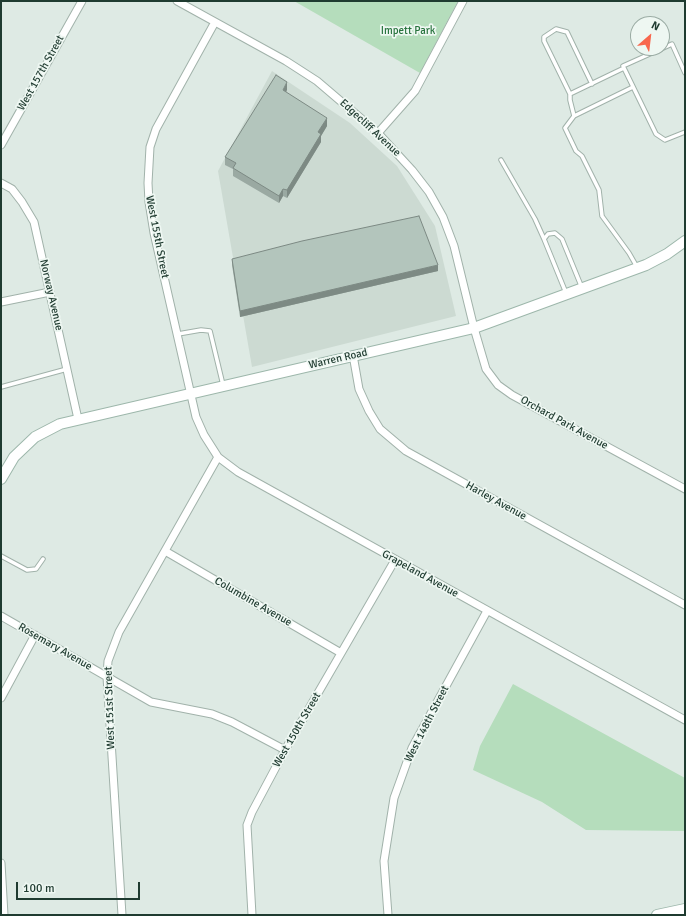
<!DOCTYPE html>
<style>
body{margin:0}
#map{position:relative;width:686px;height:916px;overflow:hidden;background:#deeae4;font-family:Signika,sans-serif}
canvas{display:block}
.frame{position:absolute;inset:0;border:2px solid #1f3b30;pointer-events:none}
.north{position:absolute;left:630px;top:16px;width:40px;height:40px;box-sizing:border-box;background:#eef7f2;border:1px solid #9baca4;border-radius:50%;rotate:28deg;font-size:11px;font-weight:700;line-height:16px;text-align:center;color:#1f3b30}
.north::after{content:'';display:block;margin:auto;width:14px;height:18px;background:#f8674e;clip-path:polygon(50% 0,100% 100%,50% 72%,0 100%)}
.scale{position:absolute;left:16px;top:882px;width:124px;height:18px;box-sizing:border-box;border:2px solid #1f3b30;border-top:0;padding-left:5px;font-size:12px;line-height:14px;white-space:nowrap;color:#1f3b30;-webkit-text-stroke:3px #eef7f2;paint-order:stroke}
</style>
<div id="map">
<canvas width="686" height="916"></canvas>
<div class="frame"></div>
<div class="north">N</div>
<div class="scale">100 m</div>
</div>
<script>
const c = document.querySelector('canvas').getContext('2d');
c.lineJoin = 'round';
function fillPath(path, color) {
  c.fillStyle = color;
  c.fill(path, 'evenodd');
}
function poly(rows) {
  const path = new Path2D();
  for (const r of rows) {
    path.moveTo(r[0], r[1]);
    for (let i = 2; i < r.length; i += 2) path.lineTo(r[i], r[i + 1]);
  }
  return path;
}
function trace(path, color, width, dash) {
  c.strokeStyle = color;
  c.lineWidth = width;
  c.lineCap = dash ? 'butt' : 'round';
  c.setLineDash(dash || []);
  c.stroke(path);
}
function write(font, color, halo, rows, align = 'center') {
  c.font = font + ' Signika,sans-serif';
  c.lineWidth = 3.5;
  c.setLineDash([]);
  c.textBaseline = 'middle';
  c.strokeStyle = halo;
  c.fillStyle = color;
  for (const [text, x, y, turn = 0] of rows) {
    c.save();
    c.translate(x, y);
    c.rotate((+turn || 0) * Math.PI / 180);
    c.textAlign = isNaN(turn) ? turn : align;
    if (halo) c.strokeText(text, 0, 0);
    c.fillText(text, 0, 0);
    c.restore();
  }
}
const built = poly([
 [272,71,350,123,397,166,435,226,456,316,252,367,218,171]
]);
const green = poly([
 [294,1,458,1,420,73],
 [513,684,685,778,685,831,586,830,542,802,473,770,480,746]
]);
const lane = poly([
 [685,73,672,44,623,66,656,134,665,140,685,132],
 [633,87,574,116,565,128,576,151,582,156,599,190,602,216,629,253,637,267],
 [570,94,544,41,544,37,556,29,567,32,592,84],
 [574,116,570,100,570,94,624,68],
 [501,160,535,219,544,239],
 [566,293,544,239,548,234,555,233,562,239,582,288],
 [178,334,201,330,210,331,223,385],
 [1,387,67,369],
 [1,556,27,570,36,569,43,559]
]);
const street = poly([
 [177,1,286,61,317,81,378,133,412,170,429,192,443,217,454,246,474,328,486,369,498,385,512,395,685,489],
 [215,22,156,129,150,147,148,183,149,202,154,233,196,417,204,435,218,457,238,472,685,720],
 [378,133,415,91,463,1],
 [1,145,82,1],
 [1,183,12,189,22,202,34,222,78,419],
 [1,302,50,292],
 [353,355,359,389,369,411,380,429,406,451,685,605],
 [165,551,341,653],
 [1,616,151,702,212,714,232,722,285,750],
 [1,698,35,635],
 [1,863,4,915],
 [122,915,107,677,108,661,119,632,218,457],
 [252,915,247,825,252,812,285,750,395,560],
 [388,915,384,861,394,798,412,748,487,611]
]);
const secondary = poly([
 [1,479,14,457,35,437,60,424,474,328,646,265,667,254,685,241],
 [657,915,685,909]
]);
const wall = poly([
 [287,90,286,92,327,126,321,136,321,142,287,198,283,196,279,203,233,176,233,169,225,165,225,157],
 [232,259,438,271,240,317,232,265]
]);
const shadedWall = poly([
 [287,82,287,90,283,98,283,90],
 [327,118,327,126,321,136,321,142,287,198,287,190,318,132],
 [283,189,283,196,279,203,279,196],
 [438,265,438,271,240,317,240,311]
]);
const building = poly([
 [276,75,287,82,283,90,327,118,318,132,321,134,287,190,283,189,279,196,233,168,236,163,225,157,276,75],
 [419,216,438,265,240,311,232,259,302,241,419,216]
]);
const parkNames = [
 ["Impett Park",408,31]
];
const streetNames = [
 ["West 157th Street",41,73,-61],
 ["Edgecliff Avenue",370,128,43],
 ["West 155th Street",157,237,79],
 ["Norway Avenue",51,295,77],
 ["Warren Road",338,359,-13],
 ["Orchard Park Avenue",564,423,29],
 ["Harley Avenue",496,501,29],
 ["Grapeland Avenue",420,574,29],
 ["Columbine Avenue",253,602,30],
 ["Rosemary Avenue",55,647,30],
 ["West 151st Street",110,708,-92],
 ["West 148th Street",427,724,-63],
 ["West 150th Street",297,730,-60]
];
fillPath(built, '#ccdad2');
fillPath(green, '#b5ddbc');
trace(lane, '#a1b2aa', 5.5);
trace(street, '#a1b2aa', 9);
trace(secondary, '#9db7ab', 12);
trace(lane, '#fff', 3.5);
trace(street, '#fff', 7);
trace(secondary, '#fff', 10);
fillPath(wall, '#9aa9a2');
fillPath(shadedWall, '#7d8a84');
fillPath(building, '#b3c5bc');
trace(building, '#7d8a84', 1);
write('11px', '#27733d', '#eef7f2', parkNames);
write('11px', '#1f3b30', '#eef7f2', streetNames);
</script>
